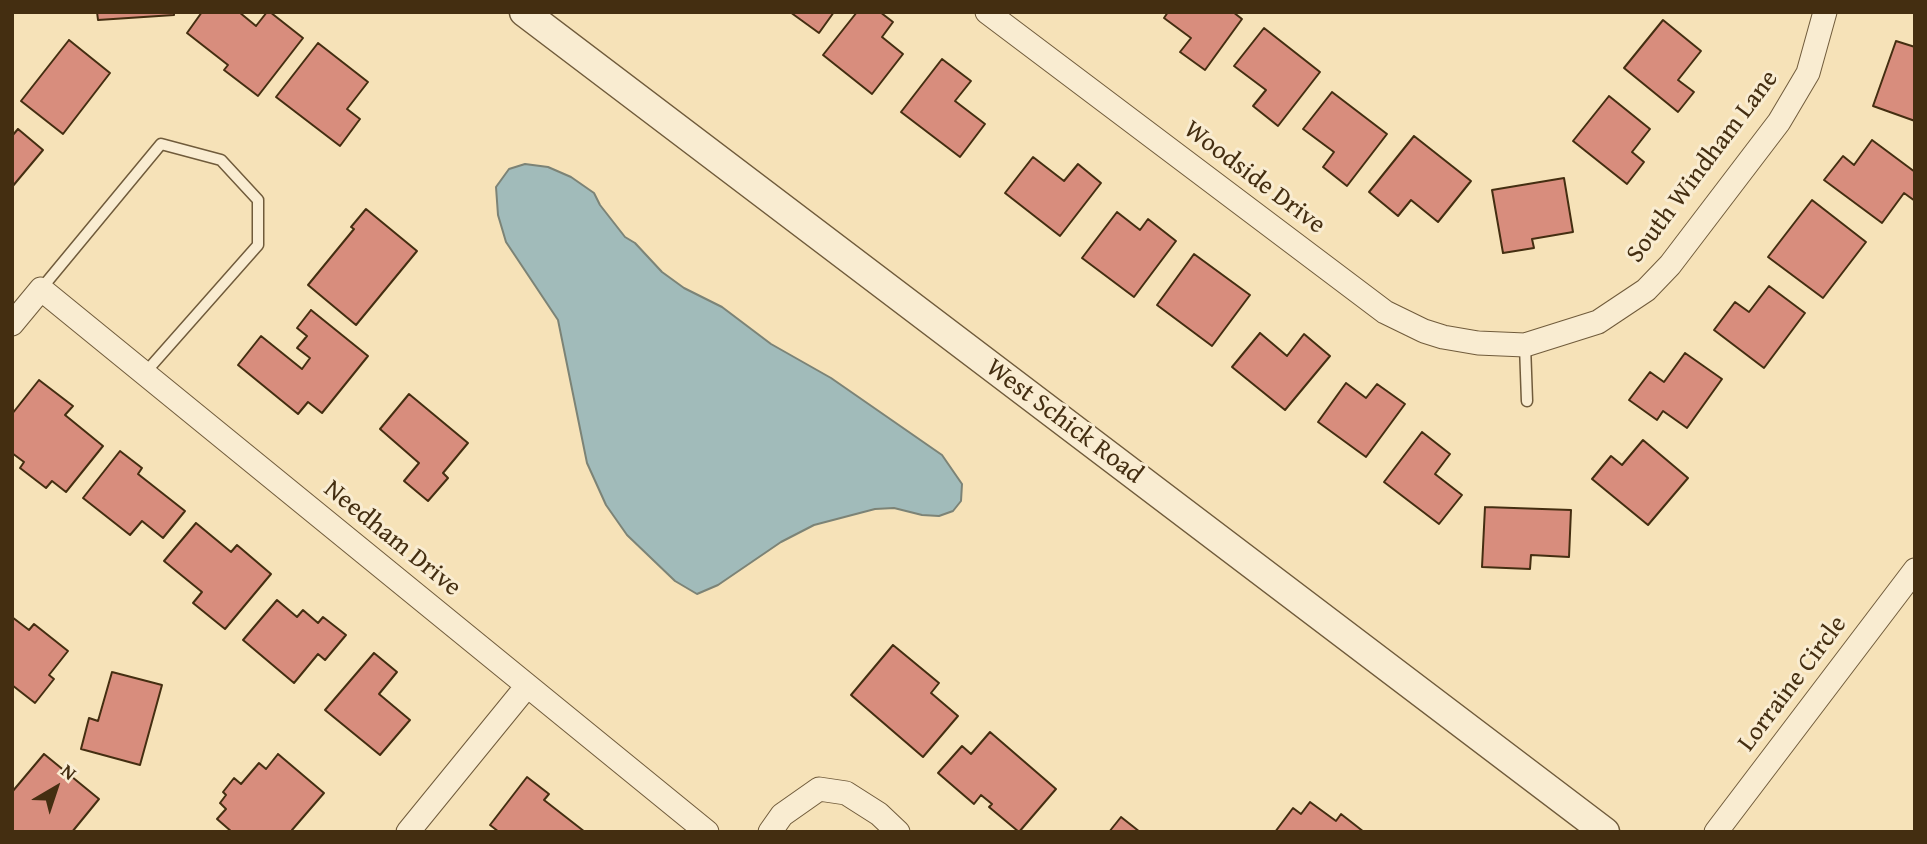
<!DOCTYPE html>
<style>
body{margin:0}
#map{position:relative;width:1927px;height:844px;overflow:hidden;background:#f6e2b8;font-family:"Gentium Book Plus",serif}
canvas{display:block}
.frame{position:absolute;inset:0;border:14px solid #442e11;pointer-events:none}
.north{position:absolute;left:21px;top:753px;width:70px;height:70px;-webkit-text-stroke:5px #f9ecd1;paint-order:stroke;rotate:39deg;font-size:19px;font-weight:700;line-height:28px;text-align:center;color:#442e11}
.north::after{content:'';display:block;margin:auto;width:24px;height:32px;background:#442e11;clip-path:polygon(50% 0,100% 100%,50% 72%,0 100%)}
</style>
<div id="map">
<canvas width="1927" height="844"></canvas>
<div class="frame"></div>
<div class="north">N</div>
</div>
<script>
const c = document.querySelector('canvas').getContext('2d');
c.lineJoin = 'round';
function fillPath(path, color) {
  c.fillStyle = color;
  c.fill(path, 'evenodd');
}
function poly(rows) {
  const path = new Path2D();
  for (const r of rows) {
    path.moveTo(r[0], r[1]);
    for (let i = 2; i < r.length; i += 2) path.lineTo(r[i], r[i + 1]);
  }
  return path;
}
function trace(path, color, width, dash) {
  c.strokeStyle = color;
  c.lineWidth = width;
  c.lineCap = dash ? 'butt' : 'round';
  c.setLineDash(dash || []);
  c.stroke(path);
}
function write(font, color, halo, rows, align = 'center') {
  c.font = font + ' "Gentium Book Plus",serif';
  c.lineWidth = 6;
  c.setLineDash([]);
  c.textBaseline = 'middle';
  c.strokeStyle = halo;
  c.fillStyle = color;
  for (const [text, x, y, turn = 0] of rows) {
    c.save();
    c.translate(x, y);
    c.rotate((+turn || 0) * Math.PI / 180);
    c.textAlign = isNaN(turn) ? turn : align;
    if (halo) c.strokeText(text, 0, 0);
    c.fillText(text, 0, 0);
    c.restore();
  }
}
const water = poly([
 [525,164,548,167,571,177,594,193,600,205,625,237,635,243,662,272,684,288,722,307,771,344,831,378,942,455,962,484,961,501,953,511,939,516,922,515,894,508,875,509,814,525,781,542,718,585,697,594,675,581,627,535,606,505,587,463,558,320,506,242,498,215,496,187,509,169,525,164]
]);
const building = poly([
 [97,12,174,12,174,15,98,20,97,12],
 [202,12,239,12,256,26,267,12,270,12,303,38,258,96,224,70,228,65,187,33,202,12],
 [790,12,834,12,819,33,790,12],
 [857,12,880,12,893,22,882,37,903,54,872,94,823,55,857,12],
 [1168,12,1233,12,1242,19,1205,70,1180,52,1191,38,1164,18,1168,12],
 [1663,20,1701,51,1678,80,1694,92,1678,112,1624,68,1663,20],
 [1264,28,1320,72,1278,126,1253,106,1266,90,1234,66,1264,28],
 [69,40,110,73,63,134,21,101,69,40],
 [1896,41,1915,47,1915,121,1873,106,1896,41],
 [318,43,368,82,347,109,360,119,340,146,276,97,318,43],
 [942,59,971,81,955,101,985,124,960,157,901,112,942,59],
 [1332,92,1387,134,1347,186,1323,167,1334,152,1303,129,1332,92],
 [1609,96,1650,129,1632,152,1644,162,1627,184,1573,141,1609,96],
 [18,129,43,150,12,187,12,136,18,129],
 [1414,136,1471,181,1438,222,1411,200,1398,216,1369,192,1414,136],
 [1872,140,1915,172,1915,201,1904,193,1882,223,1824,180,1843,156,1854,165,1872,140],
 [1033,157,1064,181,1078,164,1101,183,1060,236,1005,193,1033,157],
 [1564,178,1573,232,1532,239,1534,248,1503,253,1492,190,1564,178],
 [1812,200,1866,242,1823,298,1768,257,1812,200],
 [366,209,417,251,356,325,308,285,354,229,351,227,366,209],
 [1117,212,1140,230,1148,219,1176,241,1134,297,1082,258,1117,212],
 [1194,254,1250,295,1212,346,1157,305,1194,254],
 [1769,286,1805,313,1764,368,1714,330,1735,302,1749,312,1769,286],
 [311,310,368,356,322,413,308,402,298,414,238,365,261,336,302,369,310,358,297,348,307,336,297,328,311,310],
 [1260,333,1287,356,1304,334,1330,356,1285,410,1232,367,1260,333],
 [1685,353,1722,379,1687,428,1663,411,1657,420,1629,400,1650,372,1664,382,1685,353],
 [39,380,73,406,65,415,103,446,66,492,52,481,46,488,20,468,24,462,12,453,12,414,39,380],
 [1346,383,1366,398,1377,384,1405,404,1366,457,1318,422,1346,383],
 [409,394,468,443,443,473,448,478,428,501,404,481,419,463,380,429,409,394],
 [1422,432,1450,454,1435,474,1462,495,1439,524,1384,482,1422,432],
 [1643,440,1688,478,1648,525,1592,479,1611,456,1622,465,1643,440],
 [120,451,142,468,138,474,185,511,163,538,142,521,130,535,83,498,120,451],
 [1485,507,1571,510,1569,557,1531,555,1530,569,1482,567,1485,507],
 [196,523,231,552,237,545,271,574,225,629,193,603,202,592,164,561,196,523],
 [277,600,297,617,303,610,318,623,323,617,346,635,325,660,318,654,294,683,243,640,277,600],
 [12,617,29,630,34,624,68,651,49,675,54,679,35,703,12,685,12,617],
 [893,645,939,683,931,693,958,716,923,757,851,695,893,645],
 [374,653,397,672,379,694,410,720,380,755,325,710,374,653],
 [112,672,162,685,140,765,81,749,89,718,98,721,112,672],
 [990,732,1056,789,1019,832,989,807,992,804,981,795,974,804,938,773,962,746,971,754,990,732],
 [44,754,99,799,72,832,12,832,12,792,44,754],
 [278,754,324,793,292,830,295,832,232,832,217,819,226,809,220,803,226,795,223,792,234,778,241,784,259,763,266,769,278,754],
 [527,777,549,794,544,800,585,832,499,832,490,825,527,777],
 [1310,802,1336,821,1341,814,1364,832,1275,832,1293,808,1301,814,1310,802],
 [1121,817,1140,832,1109,832,1121,817]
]);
const service = poly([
 [41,289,161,144,221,160,258,200,258,245,144,374],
 [1525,345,1527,401]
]);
const minor = poly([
 [987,12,1385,312,1424,331,1443,337,1478,343,1525,345,1598,322,1646,290,1670,265,1779,122,1808,73,1825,12],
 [12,324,41,289,707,832],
 [408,832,527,686],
 [770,832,782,815,819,789,846,793,879,814,898,832],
 [1716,832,1915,570]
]);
const tertiary = poly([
 [524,12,1605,832]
]);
const streetNames = [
 ["South Windham Lane",1703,167,-53],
 ["Woodside Drive",1254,178,37],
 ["West Schick Road",1064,422,37],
 ["Needham Drive",392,539,39],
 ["Lorraine Circle",1793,684,-53]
];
fillPath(water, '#a1bbba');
trace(water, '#7c8376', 2);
fillPath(building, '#d88d7d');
trace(building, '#442e11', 2);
trace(service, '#705b3b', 13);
trace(minor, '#705b3b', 25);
trace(tertiary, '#705b3b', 31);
trace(service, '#f9ecd1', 10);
trace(minor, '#f9ecd1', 23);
trace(tertiary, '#f9ecd1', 28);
write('26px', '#442e11', '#f9ecd1', streetNames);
</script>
